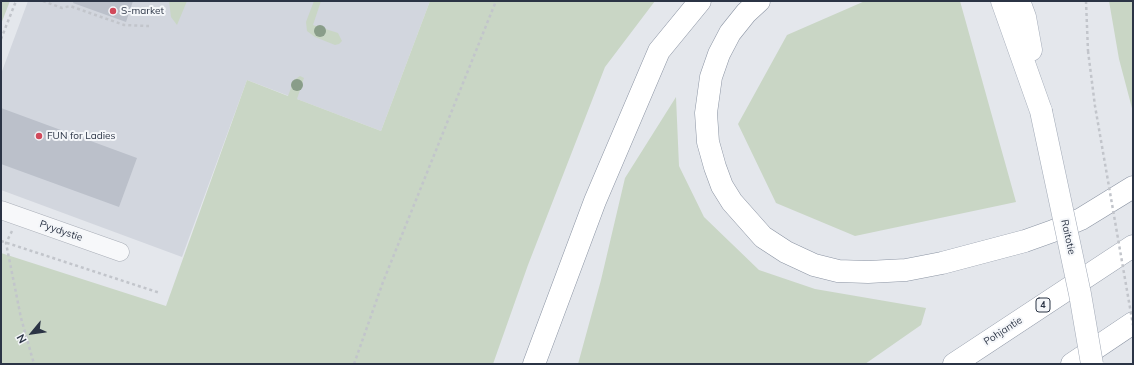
<!DOCTYPE html>
<style>
body{margin:0}
#map{position:relative;width:1134px;height:365px;overflow:hidden;background:#e4e7ec;font-family:Mulish,sans-serif}
canvas{display:block}
.frame{position:absolute;inset:0;border:2px solid #2b3445;pointer-events:none}
.north{position:absolute;left:12px;top:313px;width:40px;height:40px;-webkit-text-stroke:3px #f4f6f9;paint-order:stroke;rotate:241deg;font-size:11px;font-weight:700;line-height:16px;text-align:center;color:#2b3445}
.north::after{content:'';display:block;margin:auto;width:14px;height:18px;background:#2b3445;clip-path:polygon(50% 0,100% 100%,50% 72%,0 100%)}
</style>
<div id="map">
<canvas width="1134" height="365"></canvas>
<div class="frame"></div>
<div class="north">N</div>
</div>
<script>
const c = document.querySelector('canvas').getContext('2d');
c.lineJoin = 'round';
function fillPath(path, color) {
  c.fillStyle = color;
  c.fill(path, 'evenodd');
}
function poly(rows) {
  const path = new Path2D();
  for (const r of rows) {
    path.moveTo(r[0], r[1]);
    for (let i = 2; i < r.length; i += 2) path.lineTo(r[i], r[i + 1]);
  }
  return path;
}
function trace(path, color, width, dash) {
  c.strokeStyle = color;
  c.lineWidth = width;
  c.lineCap = dash ? 'butt' : 'round';
  c.setLineDash(dash || []);
  c.stroke(path);
}
function write(font, color, halo, rows, align = 'center') {
  c.font = font + ' Mulish,sans-serif';
  c.lineWidth = 4;
  c.setLineDash([]);
  c.textBaseline = 'middle';
  c.strokeStyle = halo;
  c.fillStyle = color;
  for (const [text, x, y, turn = 0] of rows) {
    c.save();
    c.translate(x, y);
    c.rotate((+turn || 0) * Math.PI / 180);
    c.textAlign = isNaN(turn) ? turn : align;
    if (halo) c.strokeText(text, 0, 0);
    c.fillText(text, 0, 0);
    c.restore();
  }
}
const built = poly([
 [28,1,430,1,381,131,247,80,182,257,1,190,1,74]
]);
const green = poly([
 [1,1,10,1,1,24],
 [169,1,187,1,177,25,171,17],
 [314,1,321,1,313,25,338,33,342,41,339,44,335,45,315,37,307,31,306,22],
 [430,1,655,1,605,67,528,265,493,364,1,364,1,253,166,306,247,80,288,96,294,80,300,76,304,78,297,99,381,131],
 [865,1,960,1,1016,202,855,236,776,203,738,124,787,35],
 [1109,1,1133,1,1133,112,1119,59],
 [676,97,679,166,704,217,759,270,815,289,926,308,921,325,865,364,578,364,601,280,625,178]
]);
const building = poly([
 [74,1,133,1,126,22,73,3],
 [1,108,137,158,119,207,1,164]
]);
const path = poly([
 [43,1,62,8,70,6,124,25,149,26],
 [1086,1,1088,51],
 [1,39,16,1],
 [12,231,6,243,21,318,34,364],
 [1,241,160,293],
 [354,364,383,282,496,1]
]);
const minor = poly([
 [1,210,120,252]
]);
const primary = poly([
 [1002,1,1041,111],
 [1019,1,1025,17,1031,50]
]);
const motorway = poly([
 [759,1,746,13,730,33,719,54,711,77,706,113,708,142,715,167,722,186,732,202,763,237,786,252,814,265,838,271,868,272,906,270,942,263,1025,241,1053,231,1081,219,1133,187],
 [534,364,595,201,659,51,700,1],
 [954,364,1133,246],
 [1072,364,1133,323]
]);
const pathBridge = poly([
 [1088,51,1095,106,1133,325]
]);
const primaryBridge = poly([
 [1041,111,1080,294,1092,364]
]);
const trees = [
 [320,31],
 [297,85]
];
const markers = [
 [113,11,4,"#d1495b"],
 [39,136,4,"#d1495b"]
];
const shields = [
 [1043,305,14]
];
const shieldNames = [
 ["4",1043,305]
];
const poiNames = [
 ["S-market",121,11],
 ["FUN for Ladies",47,136]
];
const streetNames = [
 ["Pyydystie",61,231,19],
 ["Raitotie",1068,237,78],
 ["Pohjantie",1003,331,-33]
];
fillPath(built, '#d2d6de');
fillPath(green, '#c9d6c5');
fillPath(building, '#bbc0ca');
trace(minor, '#a9aeb7', 19);
trace(primary, '#a3abb8', 23);
trace(motorway, '#8b94a3', 23);
trace(path, '#c2c5cb', 2.5, [3, 3]);
trace(minor, '#f7f8fa', 18);
trace(primary, '#fff', 22);
trace(motorway, '#fff', 22);
trace(primaryBridge, '#a3abb8', 23, []);
trace(pathBridge, '#c2c5cb', 2.5, [3, 3]);
trace(primaryBridge, '#fff', 22);
c.fillStyle = '#899d89';
for (const [x, y] of trees) {
  c.beginPath();
  c.arc(x, y, 6, 0, 2 * Math.PI);
  c.fill();
}
for (const [x, y, r, color] of markers) {
  const dot = new Path2D();
  dot.arc(x, y, r, 0, 2 * Math.PI);
  c.fillStyle = color;
  c.fill(dot);
  trace(dot, '#f4f6f9', 1.5);
}
for (const [x, y, w] of shields) {
  const box = new Path2D();
  box.roundRect(x - w / 2, y - 7, w, 14, 3);
  c.fillStyle = '#f4f6f9';
  c.fill(box);
  trace(box, '#2b3445', 1);
}
write('bold 9px', '#2b3445', null, shieldNames);
write('10px', '#2b3445', '#f4f6f9', poiNames, 'left');
write('10px', '#2b3445', '#f4f6f9', streetNames);
</script>
